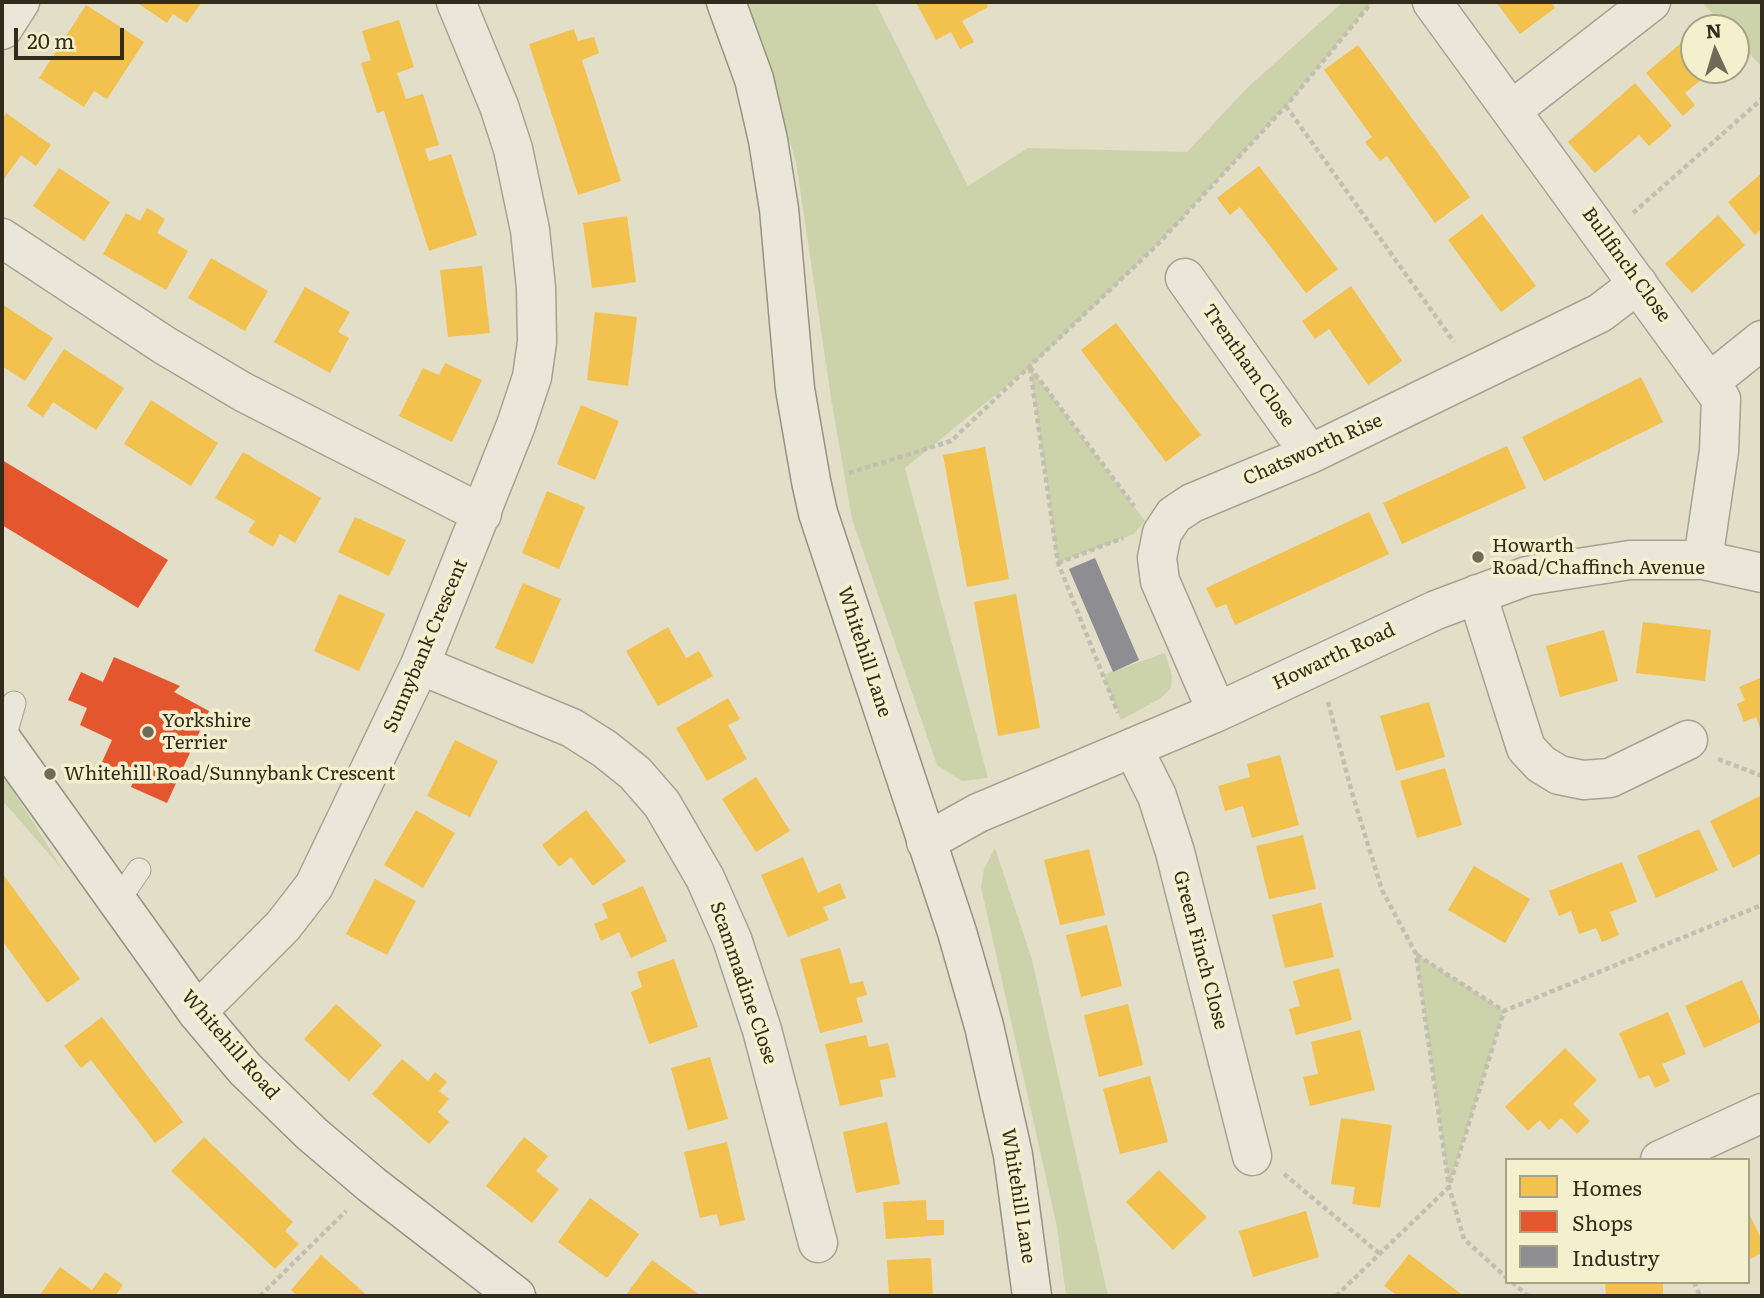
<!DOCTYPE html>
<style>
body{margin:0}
#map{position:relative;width:1764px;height:1298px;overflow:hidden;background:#e2dec8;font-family:Literata,serif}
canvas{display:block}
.frame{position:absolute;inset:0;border:4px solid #332b1c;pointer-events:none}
.legend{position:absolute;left:1505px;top:1158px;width:245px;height:126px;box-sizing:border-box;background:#f4efcd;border:2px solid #a7a186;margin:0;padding:9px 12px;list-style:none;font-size:21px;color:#332b1c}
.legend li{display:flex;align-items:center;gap:14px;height:35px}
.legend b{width:35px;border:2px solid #a7a186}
.north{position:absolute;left:1680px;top:14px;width:70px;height:70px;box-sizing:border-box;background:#f4efcd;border:2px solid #a7a186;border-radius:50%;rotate:356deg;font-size:19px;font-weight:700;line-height:28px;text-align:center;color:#332b1c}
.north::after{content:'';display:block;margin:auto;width:24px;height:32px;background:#706a58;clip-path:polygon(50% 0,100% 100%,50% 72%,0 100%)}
.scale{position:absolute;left:14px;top:28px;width:110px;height:32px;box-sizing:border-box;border:4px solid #332b1c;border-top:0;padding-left:9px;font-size:21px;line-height:24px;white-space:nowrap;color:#332b1c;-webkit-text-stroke:5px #f4efcd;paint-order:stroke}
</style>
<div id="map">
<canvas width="1764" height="1298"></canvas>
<div class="frame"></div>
<ul class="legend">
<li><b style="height:19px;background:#f2c14e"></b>Homes</li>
<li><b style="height:19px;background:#e4572e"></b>Shops</li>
<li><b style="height:19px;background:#8d8d92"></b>Industry</li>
</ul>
<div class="north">N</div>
<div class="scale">20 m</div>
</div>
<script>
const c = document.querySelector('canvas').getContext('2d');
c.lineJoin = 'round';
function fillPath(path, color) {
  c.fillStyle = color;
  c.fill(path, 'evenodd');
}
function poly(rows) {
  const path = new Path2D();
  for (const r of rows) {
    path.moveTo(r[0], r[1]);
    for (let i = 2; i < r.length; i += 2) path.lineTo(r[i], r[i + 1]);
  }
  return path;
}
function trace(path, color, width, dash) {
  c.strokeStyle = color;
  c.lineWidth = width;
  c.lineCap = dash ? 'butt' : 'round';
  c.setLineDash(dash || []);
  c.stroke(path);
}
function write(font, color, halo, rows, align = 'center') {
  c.font = font + ' Literata,serif';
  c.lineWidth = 7;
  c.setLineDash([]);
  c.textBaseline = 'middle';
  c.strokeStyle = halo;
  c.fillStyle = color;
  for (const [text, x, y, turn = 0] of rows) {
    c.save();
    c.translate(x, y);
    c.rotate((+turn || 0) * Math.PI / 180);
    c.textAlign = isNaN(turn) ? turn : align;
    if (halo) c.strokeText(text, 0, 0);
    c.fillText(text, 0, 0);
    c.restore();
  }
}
const green = poly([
 [746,2,875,2,968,186,1028,148,1187,152,1247,88,1343,2,1372,2,1286,106,1155,247,1030,367,1145,521,1134,534,1058,563,1030,367,905,468,988,778,962,781,937,765,852,519,831,398,796,162],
 [1702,2,1761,2,1762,67,1736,39,1736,28,1726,28],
 [1165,653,1172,676,1171,688,1161,698,1121,720,1103,675],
 [2,776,11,787,63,870,2,800],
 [995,848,1032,960,1108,1296,1066,1296,1057,1227,981,887,984,869],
 [1416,954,1504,1011,1449,1187]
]);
const homes = poly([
 [136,2,199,2,201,3,187,23,173,14,167,23],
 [916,2,986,2,988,7,962,21,974,42,960,49,951,32,936,40],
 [1496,2,1551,2,1555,8,1520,34],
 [86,5,144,42,107,99,94,91,84,107,39,78],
 [399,20,414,67,397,73,406,99,423,94,439,145,425,149,429,161,451,154,477,235,429,251,384,111,377,113,361,63,371,60,362,31],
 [574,29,578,41,594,37,599,53,582,60,621,181,578,195,529,44],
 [1694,32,1694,70,1713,70,1685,93,1695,105,1683,116,1646,73],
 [1358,45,1470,197,1435,223,1387,156,1380,161,1365,142,1372,137,1324,70],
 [1635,83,1672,126,1649,146,1639,135,1595,173,1568,142],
 [6,113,51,145,36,166,21,155,2,182,2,119],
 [1259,166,1338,269,1306,293,1240,207,1230,215,1217,198],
 [59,168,110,202,84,241,33,206],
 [1762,173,1762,229,1755,235,1728,202],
 [147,208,165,219,157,233,188,251,166,290,103,254,126,213,140,221],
 [1482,214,1536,286,1501,312,1448,240],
 [1718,215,1745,245,1692,293,1665,264],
 [627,216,636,282,592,288,583,223],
 [211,258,268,291,245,331,188,298],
 [482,266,490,333,448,337,440,270],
 [1351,286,1402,361,1368,385,1329,329,1315,339,1302,321],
 [305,287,350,312,338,332,349,338,330,373,274,342],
 [2,304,53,338,25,381,2,366],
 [595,312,637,317,628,386,587,380],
 [1116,323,1201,435,1166,462,1081,350],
 [64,349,124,388,96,430,53,402,43,417,27,406],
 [445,363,482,380,452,442,399,416,423,368,439,375],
 [1641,377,1663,422,1544,481,1522,437],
 [151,400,218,443,191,486,124,444],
 [581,405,619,421,595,480,557,464],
 [1507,446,1526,488,1402,544,1383,503],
 [985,447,1009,579,967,587,943,455],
 [243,452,321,498,295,543,280,534,273,547,248,532,255,521,215,498],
 [547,491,585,507,559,569,522,553],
 [1369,512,1389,554,1235,625,1226,604,1216,608,1206,588],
 [355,517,406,540,389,576,338,552],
 [523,583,561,599,533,664,495,648],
 [339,594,385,614,359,671,314,651],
 [1016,594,1040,728,998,736,974,602],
 [1643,622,1711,630,1705,681,1636,673],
 [668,627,686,658,699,651,713,676,658,706,626,651],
 [1604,630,1618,681,1560,697,1546,646],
 [1762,677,1762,733,1756,717,1744,722,1737,704,1745,700,1739,687],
 [728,698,740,719,728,725,747,759,707,781,676,728],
 [1429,702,1445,757,1396,771,1380,716],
 [455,740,498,761,470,817,427,796],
 [1280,755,1299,825,1252,838,1243,806,1225,811,1218,786,1250,777,1247,764],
 [1445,768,1462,825,1417,838,1400,781],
 [756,777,790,831,756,852,722,799],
 [1762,795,1762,853,1733,868,1710,821],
 [416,810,455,833,423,888,384,865],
 [586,810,626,861,593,886,571,857,559,867,542,845],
 [1699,829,1718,870,1656,898,1637,856],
 [1303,835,1316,889,1269,899,1256,846],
 [1089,849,1105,915,1060,925,1044,860],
 [803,857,818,893,840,883,846,898,823,907,829,920,788,937,761,875],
 [1622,862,1637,902,1610,912,1619,935,1602,942,1596,928,1579,934,1571,911,1559,916,1549,891],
 [1474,866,1530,899,1505,943,1448,910],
 [2,873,80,979,47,1003,2,940],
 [375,879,416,901,387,955,346,934],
 [643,886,667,941,631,958,619,932,601,941,594,924,608,918,602,904],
 [1321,903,1334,957,1285,968,1272,915],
 [1107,925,1122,986,1081,997,1066,935],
 [840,948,850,984,863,981,867,995,856,998,863,1022,820,1033,800,959],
 [674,959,698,1027,649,1044,631,992,642,987,637,972],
 [1339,968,1352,1020,1296,1035,1289,1009,1300,1006,1293,981],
 [1742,980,1761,1022,1704,1048,1685,1006],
 [336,1004,382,1045,349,1081,304,1039],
 [1128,1004,1143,1065,1099,1077,1084,1015],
 [1668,1012,1686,1054,1662,1064,1670,1081,1655,1088,1649,1075,1639,1079,1619,1033],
 [102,1017,183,1122,155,1143,91,1060,81,1068,64,1046],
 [1360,1030,1375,1090,1310,1106,1303,1077,1318,1074,1311,1042],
 [866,1035,869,1047,888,1043,896,1077,880,1080,883,1096,840,1106,825,1044],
 [1565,1048,1597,1080,1573,1104,1590,1121,1577,1134,1561,1118,1549,1130,1540,1120,1528,1131,1505,1107],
 [710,1057,728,1119,688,1130,671,1068],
 [402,1059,428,1081,435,1072,447,1082,439,1091,449,1099,438,1112,449,1122,429,1144,372,1094],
 [1150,1076,1168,1142,1120,1154,1103,1089],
 [1341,1118,1392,1125,1380,1208,1352,1204,1355,1187,1331,1184],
 [887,1122,900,1184,856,1193,843,1132],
 [204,1137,293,1222,285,1231,299,1244,275,1269,171,1171],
 [524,1137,548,1156,536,1171,559,1189,532,1223,486,1186],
 [727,1142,745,1220,720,1226,717,1214,700,1218,684,1152],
 [1159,1170,1207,1217,1173,1250,1126,1202],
 [590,1198,639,1234,607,1278,558,1242],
 [926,1200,927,1220,944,1220,944,1235,886,1239,883,1202],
 [1306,1211,1319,1257,1253,1277,1239,1231],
 [1748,1211,1762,1241,1762,1253,1748,1260],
 [1409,1254,1464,1296,1398,1296,1384,1286],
 [321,1255,368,1296,298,1296,291,1290],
 [931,1258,933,1296,889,1296,887,1260],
 [652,1260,701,1296,625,1296],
 [60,1267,92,1290,105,1272,123,1285,115,1296,39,1296],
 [1605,1282,1663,1282,1663,1296,1606,1296]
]);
const shops = poly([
 [2,460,168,560,138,608,2,525],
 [114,657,180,686,174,692,209,711,167,803,131,787,135,777,102,762,112,740,80,725,87,708,68,700,81,672,103,682]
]);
const industry = poly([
 [1095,558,1139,660,1113,672,1069,569]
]);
const path = poly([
 [1286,106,1454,342],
 [1633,213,1762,99],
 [1030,367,1134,506],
 [1030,368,1058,563,1118,713],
 [849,473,951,441,1155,247,1286,106,1372,2],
 [1058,563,1123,538],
 [1328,702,1352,793,1382,890,1416,954,1449,1187,1464,1239,1507,1278],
 [1718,759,1762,776],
 [1417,955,1504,1011,1762,905],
 [1284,1174,1380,1254],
 [1512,1282,1528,1296],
 [1694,1282,1700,1296],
 [260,1296,346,1211],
 [1336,1296,1449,1187,1504,1011]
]);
const lane = poly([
 [3,742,14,703],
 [117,902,139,870]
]);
const street = poly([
 [1432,2,1721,399,1719,451,1703,560],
 [2,30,20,2],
 [1512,110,1651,2],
 [2,238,164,345,243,392,482,514],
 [1185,278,1310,454],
 [1711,381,1762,340],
 [1477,594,1526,748,1541,764,1559,775,1583,780,1610,778,1688,740],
 [420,665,572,728,605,749,635,773,662,804,705,878,732,939,762,1030,818,1243],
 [1217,712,1160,581,1157,558,1162,533,1174,515,1192,503,1310,454,1600,313,1638,284],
 [1133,748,1157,796,1175,852,1252,1156],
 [926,842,978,813,1217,712,1436,610,1527,576,1630,560,1703,560,1762,573],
 [197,1012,283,926,314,886,420,665,516,425,532,377,537,342,536,288,530,230,513,149,499,106,456,2],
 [1660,1160,1762,1113]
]);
const secondary = poly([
 [726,2,754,79,768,140,779,209,795,389,811,481,818,513,957,932,984,1026,1013,1155,1032,1296],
 [2,740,197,1012,245,1069,312,1134,372,1185,516,1296]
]);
const markers = [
 [1478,557,7,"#706a58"],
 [148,732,7,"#706a58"],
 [50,774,7,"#706a58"]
];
const streetNames = [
 ["Bullfinch Close",1626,265,54],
 ["Trentham Close",1248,366,55],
 ["Chatsworth Rise",1313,450,-24],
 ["Sunnybank Crescent",426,646,-67],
 ["Whitehill Lane",864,652,72],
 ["Howarth Road",1334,657,-25],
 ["Green Finch Close",1200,950,75],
 ["Scammadine Close",743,983,71],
 ["Whitehill Road",230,1045,49],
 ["Whitehill Lane",1018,1196,81]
];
const poiNames = [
 ["Howarth",1492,546],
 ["Road/Chaffinch Avenue",1492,568],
 ["Yorkshire",162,721],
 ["Terrier",162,743],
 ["Whitehill Road/Sunnybank Crescent",64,774]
];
fillPath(green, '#ccd3aa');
fillPath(homes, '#f2c14e');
fillPath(shops, '#e4572e');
fillPath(industry, '#8d8d92');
trace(lane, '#a6a292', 25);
trace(street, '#a6a292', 41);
trace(secondary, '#969182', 41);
trace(path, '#c2bfb2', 4.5, [5, 3.5]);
trace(lane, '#eae7da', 23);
trace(street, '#eae7da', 38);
trace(secondary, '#eae7da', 38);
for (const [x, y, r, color] of markers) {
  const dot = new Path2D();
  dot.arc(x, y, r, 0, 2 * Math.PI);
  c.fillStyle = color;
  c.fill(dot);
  trace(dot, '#f4efcd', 2.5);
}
write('19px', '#332b1c', '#f4efcd', streetNames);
write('19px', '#332b1c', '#f4efcd', poiNames, 'left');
</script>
